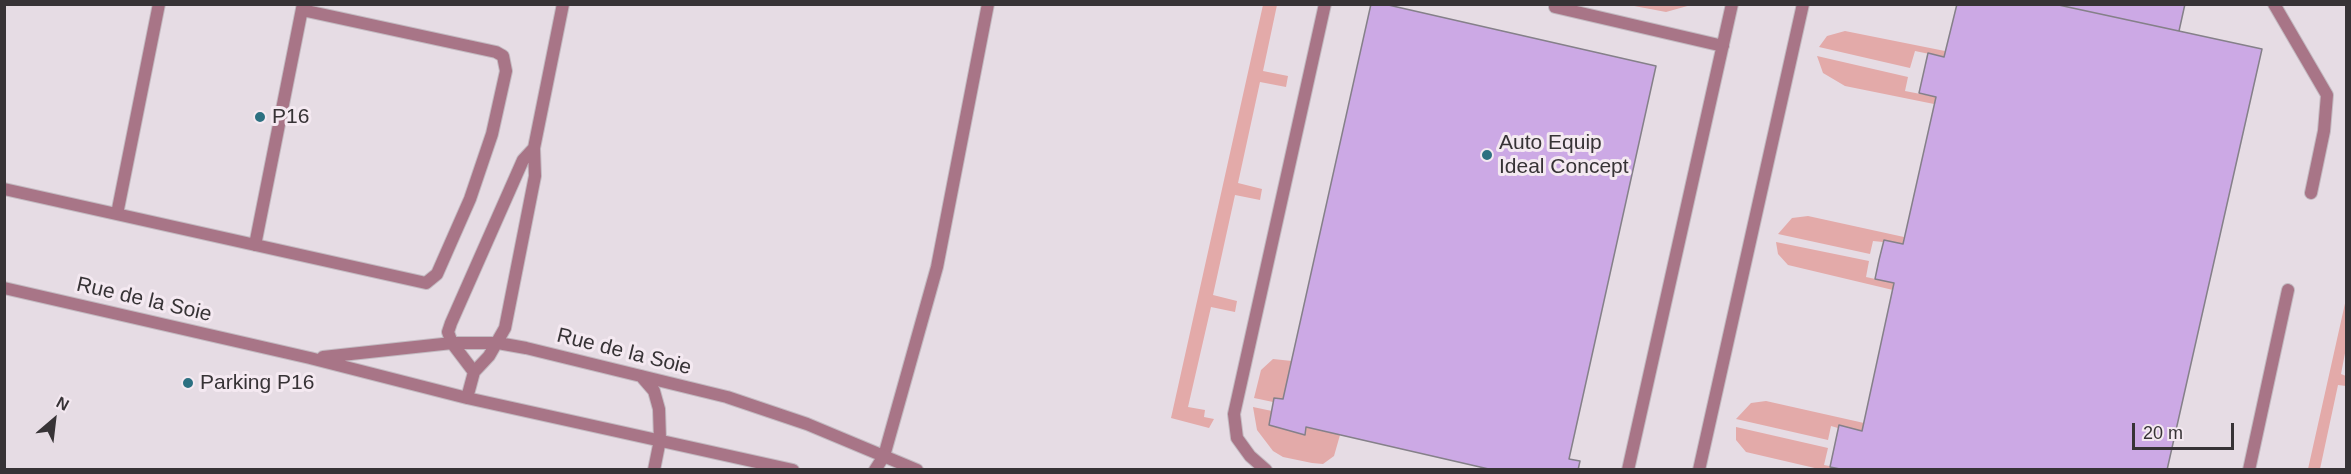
<!DOCTYPE html>
<style>
body{margin:0}
#map{position:relative;width:2351px;height:474px;overflow:hidden;background:#e6dce4;font-family:Helvetica,sans-serif}
canvas{display:block}
.frame{position:absolute;inset:0;border:6px solid #373336;pointer-events:none}
.north{position:absolute;left:24px;top:390px;width:60px;height:60px;-webkit-text-stroke:4px #f4e9f1;paint-order:stroke;rotate:28deg;font-size:16px;font-weight:700;line-height:24px;text-align:center;color:#373336}
.north::after{content:'';display:block;margin:auto;width:21px;height:27px;background:#373336;clip-path:polygon(50% 0,100% 100%,50% 72%,0 100%)}
.scale{position:absolute;left:2132px;top:423px;width:102px;height:27px;box-sizing:border-box;border:3px solid #373336;border-top:0;padding-left:8px;font-size:18px;line-height:21px;white-space:nowrap;color:#373336;-webkit-text-stroke:4px #f4e9f1;paint-order:stroke}
</style>
<div id="map">
<canvas width="2351" height="474"></canvas>
<div class="frame"></div>
<div class="north">N</div>
<div class="scale">20 m</div>
</div>
<script>
const c = document.querySelector('canvas').getContext('2d');
c.lineJoin = 'round';
function fillPath(path, color) {
  c.fillStyle = color;
  c.fill(path, 'evenodd');
}
function poly(rows) {
  const path = new Path2D();
  for (const r of rows) {
    path.moveTo(r[0], r[1]);
    for (let i = 2; i < r.length; i += 2) path.lineTo(r[i], r[i + 1]);
  }
  return path;
}
function trace(path, color, width, dash) {
  c.strokeStyle = color;
  c.lineWidth = width;
  c.lineCap = dash ? 'butt' : 'round';
  c.setLineDash(dash || []);
  c.stroke(path);
}
function write(font, color, halo, rows, align = 'center') {
  c.font = font + ' Helvetica,sans-serif';
  c.lineWidth = 6;
  c.setLineDash([]);
  c.textBaseline = 'middle';
  c.strokeStyle = halo;
  c.fillStyle = color;
  for (const [text, x, y, turn = 0] of rows) {
    c.save();
    c.translate(x, y);
    c.rotate((+turn || 0) * Math.PI / 180);
    c.textAlign = isNaN(turn) ? turn : align;
    if (halo) c.strokeText(text, 0, 0);
    c.fillText(text, 0, 0);
    c.restore();
  }
}
const green = poly([
 [1263,5,1277,5,1263,71,1288,76,1286,87,1260,82,1238,183,1262,189,1260,200,1235,195,1213,295,1237,301,1235,312,1211,307,1188,407,1205,410,1204,417,1214,419,1209,428,1171,418],
 [1629,5,1629,4,1691,5,1666,12],
 [1845,31,1945,51,1944,57,1915,51,1910,68,1819,47,1827,36],
 [1817,56,1908,77,1905,91,1936,97,1934,104,1845,86,1823,73],
 [1808,216,1904,237,1903,244,1873,241,1870,254,1778,234,1792,218],
 [1776,242,1869,261,1866,277,1894,283,1893,290,1788,265,1778,254],
 [2346,299,2346,348,2341,374,2346,376,2346,386,2338,385,2320,469,2308,469],
 [1273,359,1292,361,1283,399,1274,398,1273,402,1254,398,1261,370],
 [1766,401,1864,423,1862,431,1839,425,1838,428,1831,426,1828,440,1736,419,1751,403],
 [1253,407,1272,411,1305,434,1306,427,1340,435,1334,456,1323,464,1312,463,1283,457,1273,451,1257,430],
 [1736,427,1828,448,1824,465,1845,469,1819,469,1746,452,1736,440]
]);
const building = poly([
 [1371,4,1384,4,1656,66,1569,459,1580,461,1578,470,1493,470,1306,427,1305,435,1269,425,1274,398,1283,399,1371,4],
 [1957,4,2054,4,2262,49,2167,470,1845,470,1830,467,1839,425,1862,431,1894,283,1875,279,1879,260,1884,240,1903,244,1936,97,1919,93,1928,53,1944,57,1957,4],
 [2054,4,2185,4,2179,31,2054,4]
]);
const lane = poly([
 [2274,4,2327,95,2324,131,2311,193],
 [1555,7,1723,46],
 [4,189,426,283,437,274,470,199,492,134,506,71,503,56,496,52,302,10],
 [117,214,159,4],
 [255,245,303,4],
 [875,470,884,456,937,267,988,4],
 [1266,470,1250,456,1237,438,1234,414,1325,4],
 [1628,470,1732,4],
 [1699,470,1803,4],
 [2249,470,2288,290]
]);
const street = poly([
 [4,288,310,358,467,398,793,470],
 [323,357,452,343,498,343,526,348,727,397,807,424,917,470],
 [474,372,452,343,448,332,451,323,523,160,534,148],
 [641,376,654,391,659,409,660,440,654,470],
 [467,398,474,372,489,356,505,328,535,176,534,148,563,4]
]);
const markers = [
 [260,117,6,"#2c7081"],
 [1487,155,6,"#2c7081"],
 [188,383,6,"#2c7081"]
];
const poiNames = [
 ["P16",272,117],
 ["Auto Equip",1499,143],
 ["Ideal Concept",1499,167],
 ["Parking P16",200,383]
];
const streetNames = [
 ["Rue de la Soie",144,300,13],
 ["Rue de la Soie",624,352,14]
];
fillPath(green, '#e3aaa9');
fillPath(building, '#cca9e5');
trace(building, '#858089', 1.5);
trace(lane, '#c3bac1', 14);
trace(street, '#c3bac1', 14);
trace(lane, '#a87587', 12);
trace(street, '#a87587', 12);
for (const [x, y, r, color] of markers) {
  const dot = new Path2D();
  dot.arc(x, y, r, 0, 2 * Math.PI);
  c.fillStyle = color;
  c.fill(dot);
  trace(dot, '#f4e9f1', 2);
}
write('21px', '#373336', '#f4e9f1', poiNames, 'left');
write('21px', '#373336', '#f4e9f1', streetNames);
</script>
